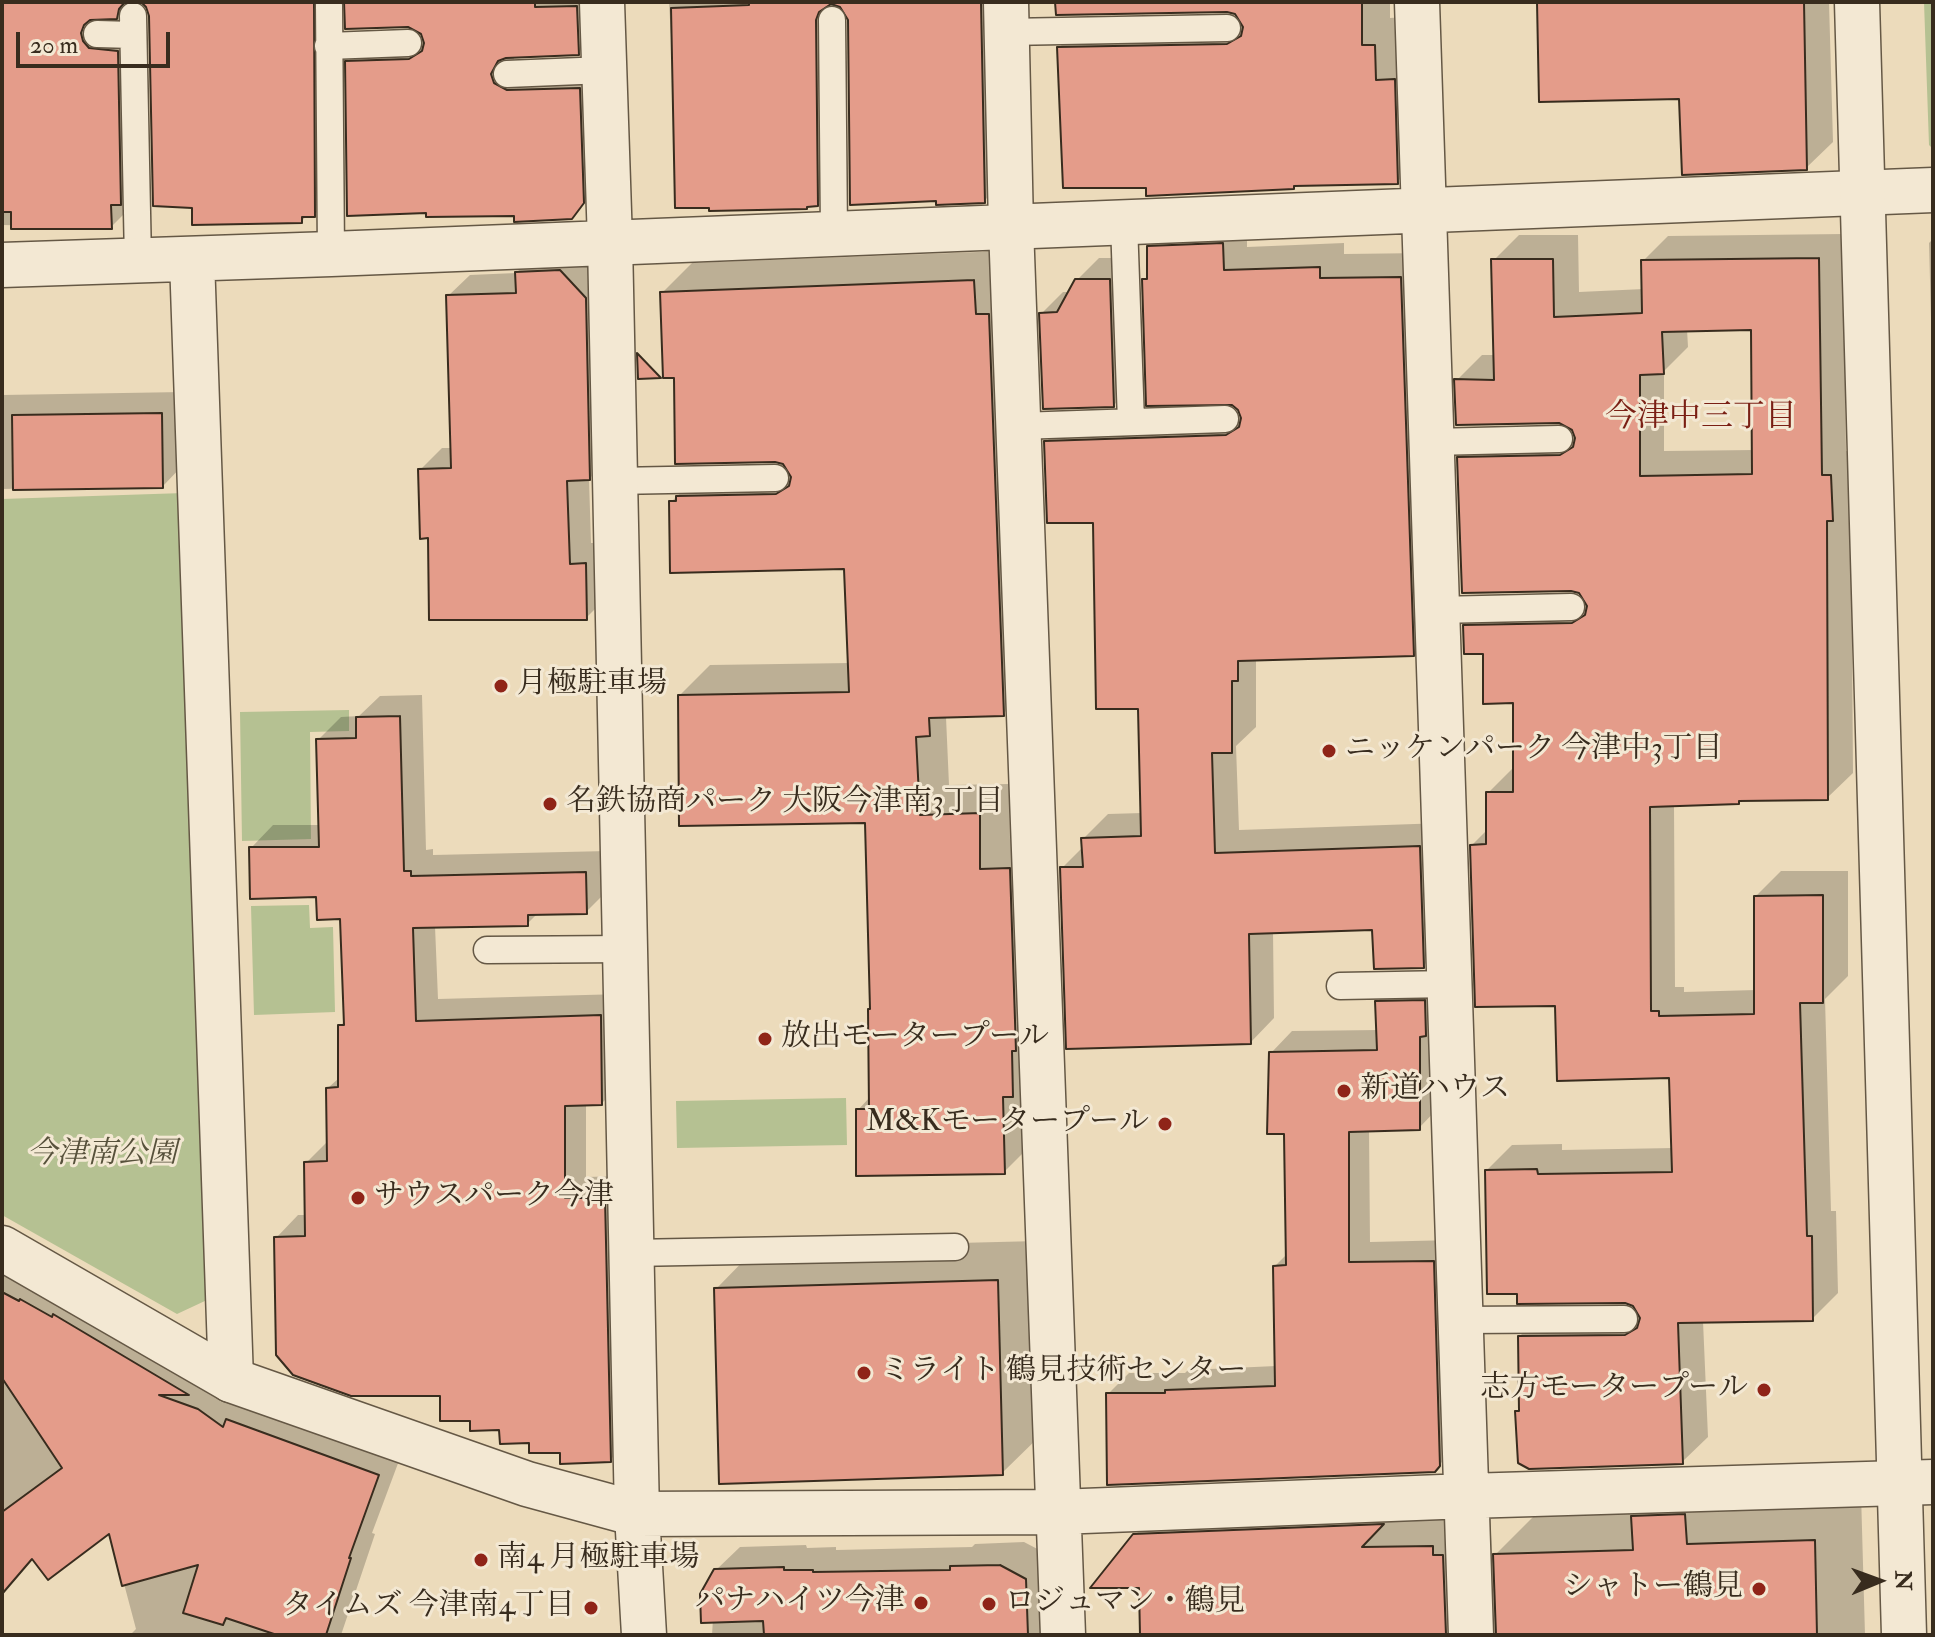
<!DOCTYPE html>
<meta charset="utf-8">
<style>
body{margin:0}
#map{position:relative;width:1935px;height:1637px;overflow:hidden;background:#ecdbbb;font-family:"IM FELL Double Pica",serif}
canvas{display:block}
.frame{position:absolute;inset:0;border:4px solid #382c1e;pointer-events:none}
.north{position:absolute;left:1839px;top:1541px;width:80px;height:80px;-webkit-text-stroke:6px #f3e8d3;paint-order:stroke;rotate:89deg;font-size:22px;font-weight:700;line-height:32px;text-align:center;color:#382c1e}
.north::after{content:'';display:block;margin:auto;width:28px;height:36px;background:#382c1e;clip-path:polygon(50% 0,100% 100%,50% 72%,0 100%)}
.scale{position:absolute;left:16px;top:32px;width:154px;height:36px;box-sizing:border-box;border:4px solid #382c1e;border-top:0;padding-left:10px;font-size:24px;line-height:28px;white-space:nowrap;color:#382c1e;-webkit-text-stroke:6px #f3e8d3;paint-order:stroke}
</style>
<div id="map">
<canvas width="1935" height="1637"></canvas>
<div class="frame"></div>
<div class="north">N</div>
<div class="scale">20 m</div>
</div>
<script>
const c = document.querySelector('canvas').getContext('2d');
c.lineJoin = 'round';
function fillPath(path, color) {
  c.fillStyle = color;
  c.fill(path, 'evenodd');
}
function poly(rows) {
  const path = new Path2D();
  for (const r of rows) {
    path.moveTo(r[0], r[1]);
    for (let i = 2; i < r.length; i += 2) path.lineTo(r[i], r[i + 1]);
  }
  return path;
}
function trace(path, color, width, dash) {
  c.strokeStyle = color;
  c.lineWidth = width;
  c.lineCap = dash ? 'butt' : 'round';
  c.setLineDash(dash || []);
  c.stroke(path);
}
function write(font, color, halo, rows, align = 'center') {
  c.font = font + ' "IM FELL Double Pica","Noto Serif JP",serif';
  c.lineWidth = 6;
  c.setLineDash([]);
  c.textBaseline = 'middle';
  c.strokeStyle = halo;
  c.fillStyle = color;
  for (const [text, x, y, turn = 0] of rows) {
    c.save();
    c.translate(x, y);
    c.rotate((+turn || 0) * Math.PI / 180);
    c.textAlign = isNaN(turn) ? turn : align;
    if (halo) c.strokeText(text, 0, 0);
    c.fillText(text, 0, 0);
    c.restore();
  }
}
const green = poly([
 [1924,2,1933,2,1933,149,1929,145],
 [184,493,207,1300,177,1314,2,1215,2,499],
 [349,710,349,731,310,732,311,839,242,841,240,712],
 [309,905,310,928,333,927,335,1012,254,1015,251,906],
 [846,1098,847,1145,677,1148,676,1101]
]);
const shadow = poly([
 [2,2,131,2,116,17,101,17,111,27,138,30,132,206,111,227,2,225],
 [141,2,334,2,335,193,314,215,307,215,302,221,194,206,151,15,148,6],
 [345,2,599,2,599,32,578,53,513,56,515,62,600,67,593,195,571,217,515,213,347,62,369,41,424,39,417,28],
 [669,2,1003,2,1006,179,984,201,850,20,847,10,837,4,838,183,817,204,673,38,671,38],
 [1057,2,1390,2,1390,18,1403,17,1426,153,1397,182,1297,184,1293,187,1148,186,1059,48,1087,19,1239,17,1237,13,1227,10],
 [1539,2,1829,2,1833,142,1806,168,1681,97],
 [1247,220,1247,247,1344,243,1344,254,1425,253,1437,629,1413,654,1256,660,1256,727,1236,746,1239,830,1444,823,1448,942,1423,966,1374,928,1273,931,1274,1018,1250,1043,1062,868,1084,846,1083,839,1108,814,1142,813,1140,707,1095,521,1046,442,1070,417,1245,411,1144,280,1149,274,1149,247,1173,223],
 [1843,234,1846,451,1856,451,1851,500,1853,773,1827,798,1741,799,1738,802,1674,804,1675,987,1684,987,1684,992,1756,990,1756,896,1781,871,1848,871,1848,976,1825,999,1831,1211,1836,1211,1838,1293,1812,1319,1703,1321,1708,1437,1682,1462,1517,1412,1521,1408,1520,1336,1545,1311,1638,1311,1634,1304,1487,1170,1512,1145,1562,1144,1562,1150,1673,1148,1671,1076,1557,1004,1472,845,1488,829,1488,793,1513,768,1515,701,1485,651,1465,626,1490,601,1590,599,1459,458,1484,433,1578,431,1560,421,1457,380,1482,355,1495,355,1494,260,1519,235,1578,235,1579,292,1644,289,1643,261,1668,236],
 [1752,328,1754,450,1664,451,1664,371,1688,347,1687,329],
 [1933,239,1933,394,1929,243],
 [581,249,607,276,611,457,589,479,591,543,607,543,608,596,586,618,430,536,420,470,442,448,452,448,448,296,470,275,516,273,539,251],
 [1004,251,1033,684,1003,714,946,717,949,785,1009,784,1010,840,1039,839,1034,1142,1004,1172,858,1110,870,1097,872,1007,867,821,680,695,710,665,850,663,846,567,671,502,708,466,788,465,676,376,662,293,692,263],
 [1099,258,1131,258,1135,383,1114,405,1041,314,1063,292,1070,292,1077,280],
 [183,392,184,464,163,486,2,489,2,395],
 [422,695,426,850,433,849,433,855,608,851,608,890,586,912,538,913,527,924,435,926,438,999,622,994,624,1081,601,1104,586,1104,586,1177,627,1176,633,1437,610,1460,562,1451,472,1419,442,1394,276,1238,298,1215,307,1215,306,1163,329,1140,328,1088,340,1077,340,1026,346,1020,342,917,318,895,251,848,273,825,321,825,319,739,341,717,359,716,380,696],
 [1446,980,1440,1106,1419,1128,1369,1129,1370,1242,1454,1240,1461,1443,1434,1470,1108,1394,1129,1373,1185,1373,1188,1370,1276,1366,1275,1266,1288,1253,1286,1132,1271,1053,1292,1031,1378,1030,1377,1002,1398,981],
 [1038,1241,1043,1433,1002,1473,716,1289,756,1248],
 [2,1253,403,1450,372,1533,375,1534,341,1635,84,1635,131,1634,136,1629,110,1531,57,1530,2,1595],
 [1183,1487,1490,1508,1492,1558,1543,1507,1861,1493,1865,1635,1142,1635,1141,1586,1135,1535],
 [1024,1542,1049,1555,1051,1635,712,1635,716,1570,740,1547,806,1545,807,1548,836,1547,836,1550,972,1547,975,1544]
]);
const building = poly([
 [2,2,125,2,119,9,117,19,90,20,84,25,81,33,83,41,89,48,118,51,121,205,111,205,112,229,11,229,11,212,2,212,2,2],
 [141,2,314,2,315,217,302,217,302,223,192,225,192,208,153,206,149,16,146,7,141,2],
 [344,2,535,2,535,7,577,6,579,55,506,58,498,61,491,74,494,83,507,90,580,88,584,203,572,219,514,222,514,216,426,217,426,213,347,216,345,61,409,59,422,51,424,43,421,34,408,27,345,29,344,2],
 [749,2,981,2,985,203,936,205,936,201,850,205,848,20,840,7,831,4,819,12,816,20,818,206,807,207,807,209,709,211,709,208,675,208,671,8,749,5,749,2],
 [1055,2,1362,2,1362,45,1375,45,1376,80,1395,79,1398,184,1294,186,1294,189,1146,196,1146,188,1063,188,1057,47,1227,44,1241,36,1243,27,1235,14,1227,12,1056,15,1055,2],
 [1537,2,1804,2,1807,170,1682,175,1679,99,1539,102,1537,2],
 [1223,243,1224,270,1320,267,1320,278,1401,277,1414,656,1238,661,1238,681,1232,681,1232,753,1212,753,1215,853,1420,846,1424,968,1374,969,1372,930,1249,934,1251,1044,1066,1049,1060,867,1083,867,1081,838,1141,836,1138,709,1096,709,1093,523,1047,523,1044,441,1226,435,1239,427,1241,418,1238,410,1232,405,1146,406,1142,279,1147,279,1147,246,1223,243],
 [1819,258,1822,475,1831,475,1833,521,1827,521,1828,800,1739,801,1739,804,1650,807,1651,1011,1659,1011,1659,1016,1754,1014,1754,896,1823,895,1823,1003,1800,1003,1807,1236,1812,1236,1813,1321,1678,1323,1683,1464,1529,1469,1518,1463,1515,1411,1519,1411,1518,1336,1625,1335,1637,1328,1640,1318,1633,1306,1625,1303,1517,1304,1517,1294,1487,1294,1485,1170,1537,1169,1538,1174,1672,1172,1669,1078,1557,1081,1555,1006,1475,1007,1470,845,1486,844,1486,792,1513,792,1513,703,1483,704,1483,654,1464,654,1463,625,1572,623,1585,615,1587,606,1579,593,1571,591,1462,593,1457,457,1560,455,1573,447,1575,438,1572,430,1559,423,1456,425,1454,379,1494,380,1491,259,1553,259,1554,317,1642,313,1641,260,1819,258],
 [1751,330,1752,474,1640,476,1640,375,1664,374,1662,332,1751,330],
 [560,270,586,298,590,480,567,481,570,564,586,563,587,620,429,620,428,538,420,539,418,469,451,468,446,295,516,293,515,272,560,270],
 [1075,279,1110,279,1114,407,1043,409,1039,313,1057,312,1075,279],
 [974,280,976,314,989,314,1004,716,929,718,930,736,916,737,920,815,980,813,980,869,1010,868,1016,1051,1012,1051,1013,1097,1003,1097,1005,1174,856,1176,856,1109,869,1109,868,1009,870,1009,865,823,679,826,678,695,849,692,844,569,670,573,669,501,676,501,676,496,776,494,789,486,791,477,783,464,775,462,675,464,674,378,663,378,660,292,974,280],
 [637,353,661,378,638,379,637,353],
 [162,413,163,488,13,490,12,415,162,413],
 [400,716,404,871,411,871,411,876,586,872,587,914,528,915,528,926,413,928,416,1021,601,1015,602,1105,565,1106,565,1198,605,1198,611,1462,560,1464,560,1453,529,1453,529,1443,500,1444,499,1430,470,1431,470,1421,440,1421,440,1396,351,1396,293,1375,276,1355,274,1237,305,1236,304,1162,327,1161,326,1088,338,1087,338,1025,344,1025,340,919,317,920,316,897,250,899,249,847,319,847,316,739,356,738,356,717,400,716],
 [1425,1000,1426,1036,1420,1037,1420,1130,1349,1132,1349,1262,1434,1261,1440,1466,1435,1472,1107,1485,1106,1393,1165,1393,1165,1390,1275,1386,1273,1266,1286,1265,1284,1134,1267,1134,1269,1052,1377,1050,1375,1001,1425,1000],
 [998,1280,1003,1475,719,1484,714,1288,998,1280],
 [2,1292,19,1301,20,1299,52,1317,53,1314,189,1395,159,1395,198,1409,223,1427,226,1419,379,1475,349,1558,351,1558,326,1635,277,1635,226,1618,223,1625,183,1613,198,1565,122,1586,109,1534,48,1580,32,1559,2,1594,2,1512,62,1468,2,1378,2,1292],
 [1685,1514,1687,1544,1815,1540,1817,1635,1496,1635,1493,1554,1633,1550,1631,1516,1685,1514],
 [1384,1524,1362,1547,1433,1546,1433,1555,1443,1555,1446,1635,1140,1635,1139,1588,1090,1588,1133,1534,1384,1524],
 [1000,1565,1026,1579,1028,1635,764,1635,763,1621,701,1623,700,1594,714,1569,784,1567,784,1570,813,1570,813,1572,950,1570,950,1566,1000,1565]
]);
const service = poly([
 [329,5,331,254],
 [133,16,138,261],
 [832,20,834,233],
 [1007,32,1227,28],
 [97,34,133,35],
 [328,46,408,43],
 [507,74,605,70],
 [1124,223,1131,422],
 [1019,426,1225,419],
 [1432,442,1559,439],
 [615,481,775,478],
 [1437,610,1571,607],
 [487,950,625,949],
 [1340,986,1450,984],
 [631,1253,955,1247],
 [1461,1320,1624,1319]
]);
const minor = poly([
 [602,2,610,242,637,1514,644,1635],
 [1006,2,1011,227,1063,1635],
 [1417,2,1471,1635],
 [192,259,231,1380],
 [2,265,331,254,1933,190],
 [637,1514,1058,1512,1467,1496,1933,1482]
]);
const tertiary = poly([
 [1857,2,1904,1635],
 [2,1248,231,1380,527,1484,637,1514]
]);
const markers = [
 [501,686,8,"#8f2418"],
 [1329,751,8,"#8f2418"],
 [550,804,8,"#8f2418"],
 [765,1039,8,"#8f2418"],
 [1344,1091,8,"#8f2418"],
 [1165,1124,8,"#8f2418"],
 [358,1198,8,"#8f2418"],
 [864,1373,8,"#8f2418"],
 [1764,1390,8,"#8f2418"],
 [481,1560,8,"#8f2418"],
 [1759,1589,8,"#8f2418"],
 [921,1603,8,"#8f2418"],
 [989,1604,8,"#8f2418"],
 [591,1608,8,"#8f2418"]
];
const poiNames = [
 ["月極駐車場",517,686],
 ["ニッケンパーク 今津中3丁目",1345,751],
 ["名鉄協商パーク 大阪今津南3丁目",566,804],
 ["放出モータープール",781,1039],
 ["新道ハウス",1360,1091],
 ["M&Kモータープール",1149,1124,"right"],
 ["サウスパーク今津",374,1198],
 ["ミライト 鶴見技術センター",880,1373],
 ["志方モータープール",1748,1390,"right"],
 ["南4 月極駐車場",497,1560],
 ["シャトー鶴見",1743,1589,"right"],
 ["パナハイツ今津",905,1603,"right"],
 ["ロジュマン・鶴見",1005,1604],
 ["タイムズ 今津南4丁目",575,1608,"right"]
];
const parkNames = [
 ["今津南公園",102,1156]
];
const neighbourhoodNames = [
 ["今津中三丁目",1701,419]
];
fillPath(green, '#b5c192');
fillPath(shadow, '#0003');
fillPath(building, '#e49c8a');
trace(building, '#382c1e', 2);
trace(service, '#655845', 29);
trace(minor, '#655845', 47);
trace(tertiary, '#655845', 47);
trace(service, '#f3e8d3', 26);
trace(minor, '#f3e8d3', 44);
trace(tertiary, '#f3e8d3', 44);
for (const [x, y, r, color] of markers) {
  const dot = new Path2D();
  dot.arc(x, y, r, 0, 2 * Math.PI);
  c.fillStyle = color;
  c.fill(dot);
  trace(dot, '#f3e8d3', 3);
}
write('30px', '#382c1e', '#f3e8d3', poiNames, 'left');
write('italic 30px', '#57513b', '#f3e8d3', parkNames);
write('32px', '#7a1f14', '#f3e8d3', neighbourhoodNames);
</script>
